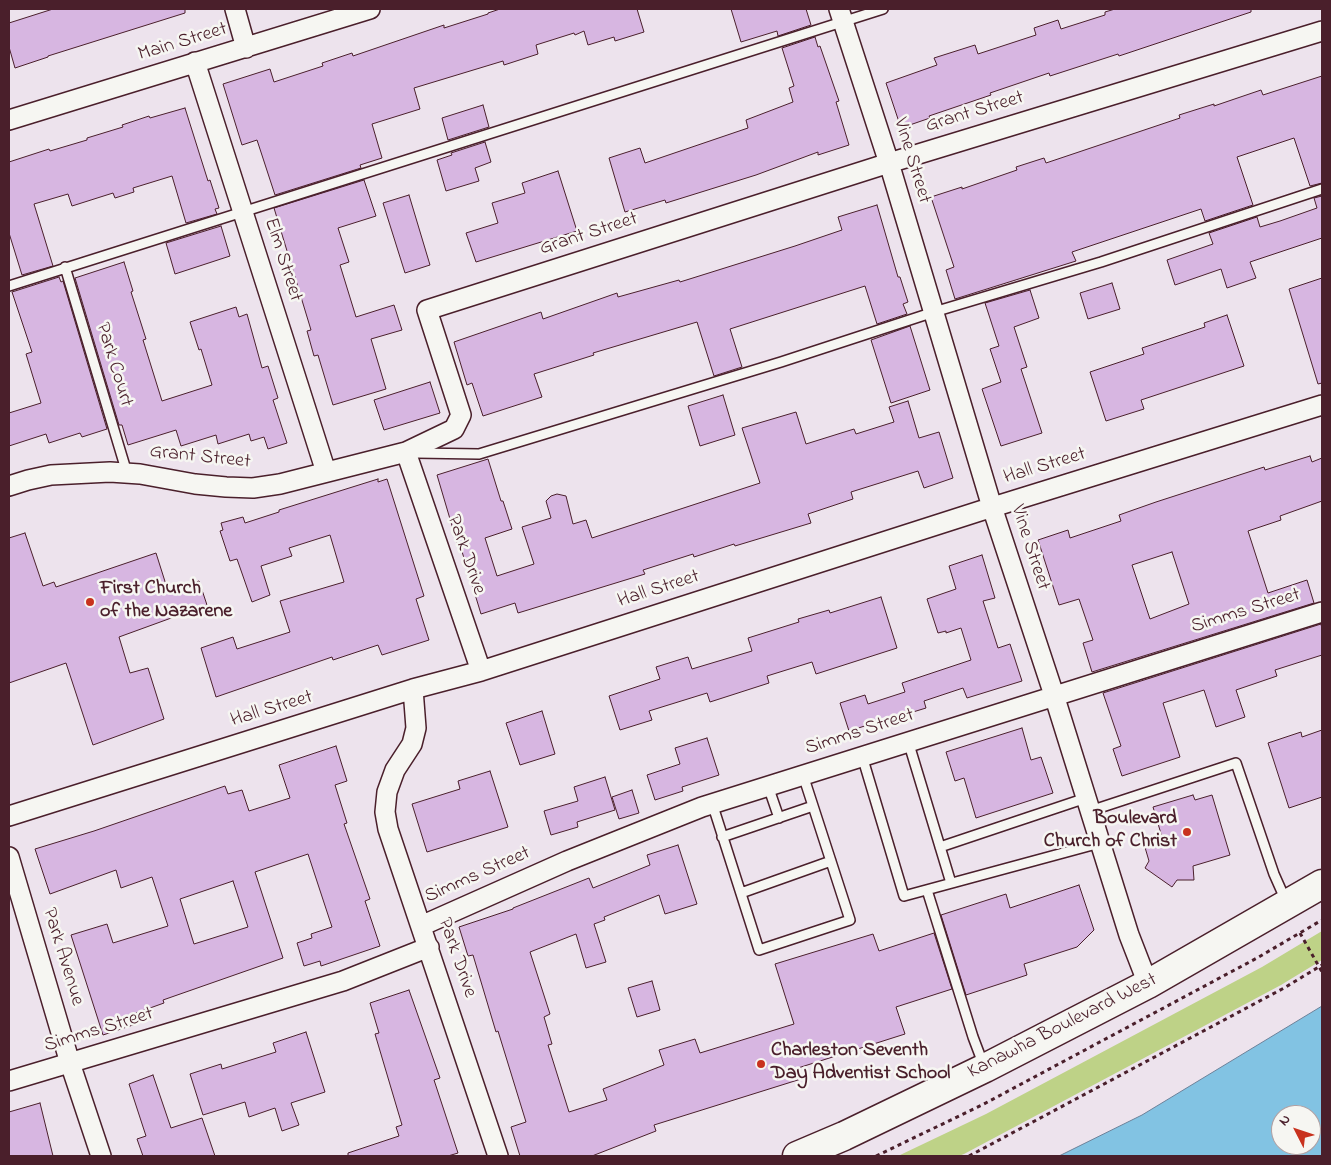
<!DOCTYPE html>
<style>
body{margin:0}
#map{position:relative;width:1331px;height:1165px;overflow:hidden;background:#ede3ed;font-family:"Indie Flower",sans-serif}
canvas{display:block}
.frame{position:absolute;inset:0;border:10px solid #4a1f2b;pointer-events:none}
.north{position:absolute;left:1271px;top:1105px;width:50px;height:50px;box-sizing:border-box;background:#f6f6f2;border:1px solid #b1a0a2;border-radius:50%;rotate:311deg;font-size:14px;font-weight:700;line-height:20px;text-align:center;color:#4a1f2b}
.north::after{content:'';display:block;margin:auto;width:18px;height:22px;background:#c8321e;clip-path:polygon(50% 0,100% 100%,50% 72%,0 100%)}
</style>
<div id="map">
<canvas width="1331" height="1165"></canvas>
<div class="frame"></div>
<div class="north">N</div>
</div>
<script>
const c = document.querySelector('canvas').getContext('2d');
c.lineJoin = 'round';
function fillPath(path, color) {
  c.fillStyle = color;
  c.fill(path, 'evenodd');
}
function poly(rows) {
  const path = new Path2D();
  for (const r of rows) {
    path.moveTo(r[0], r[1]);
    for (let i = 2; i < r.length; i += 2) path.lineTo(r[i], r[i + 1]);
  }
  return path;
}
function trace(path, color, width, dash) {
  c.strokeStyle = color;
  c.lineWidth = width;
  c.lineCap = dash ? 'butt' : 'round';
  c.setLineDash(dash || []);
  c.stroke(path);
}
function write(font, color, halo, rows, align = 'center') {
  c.font = font + ' "Indie Flower",sans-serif';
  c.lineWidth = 5;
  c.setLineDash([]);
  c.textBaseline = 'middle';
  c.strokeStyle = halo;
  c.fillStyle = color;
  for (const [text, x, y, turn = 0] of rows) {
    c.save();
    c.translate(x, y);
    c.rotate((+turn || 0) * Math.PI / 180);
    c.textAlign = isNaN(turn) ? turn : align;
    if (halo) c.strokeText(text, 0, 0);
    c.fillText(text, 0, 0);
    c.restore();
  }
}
const green = poly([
 [1322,931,1322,960,1281,985,964,1154,959,1156,898,1156,986,1114,1262,967]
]);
const water = poly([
 [1322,1006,1322,1156,1059,1156,1142,1115,1322,1006],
 [1281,1115,1311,1115,1311,1145,1281,1145,1281,1115]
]);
const building = poly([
 [53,9,185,9,185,13,48,56,48,57,15,68,9,47,9,23,53,9],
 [500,9,637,9,644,32,615,41,614,37,588,45,584,31,575,35,574,33,536,45,538,54,504,65,503,61,414,88,420,109,372,124,382,158,360,165,361,168,275,195,257,140,242,145,223,84,270,69,274,82,323,66,322,63,352,53,353,56,444,25,444,28,488,14,488,13,500,9],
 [731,9,806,9,811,25,778,36,777,31,741,42,731,9],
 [1115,9,1251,9,1251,12,1119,56,1118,54,1050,76,1049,73,990,93,991,95,929,116,930,118,901,128,886,83,937,65,934,58,975,45,978,54,1036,35,1034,28,1058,20,1061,29,1105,15,1105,12,1115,9],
 [815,37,818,47,820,46,830,75,839,101,836,102,849,145,818,155,818,152,756,175,666,203,665,200,625,212,609,158,640,148,645,163,748,128,746,120,793,102,789,88,794,86,782,48,815,37],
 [1322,76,1322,183,1310,186,1294,138,1237,157,1253,205,1205,221,1201,209,1072,252,1076,261,955,299,946,270,954,267,931,197,962,187,962,189,1017,170,1016,167,1044,158,1046,163,1180,118,1179,115,1214,104,1214,106,1261,90,1263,95,1322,76],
 [483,105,489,127,448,140,442,118,483,105],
 [185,108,208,181,210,180,219,208,215,209,217,214,186,223,172,176,133,188,134,192,115,198,113,193,72,206,68,194,34,204,53,266,22,275,9,233,9,162,49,149,50,151,87,140,87,138,123,127,122,125,149,116,150,118,185,108],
 [485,142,491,162,475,168,479,181,446,191,437,160,452,155,451,153,485,142],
 [558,171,577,231,476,262,466,233,498,223,492,203,525,193,522,183,558,171],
 [364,180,376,216,338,228,349,262,340,265,356,317,394,305,402,330,371,339,386,389,333,405,318,355,314,356,307,331,311,330,274,208,364,180],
 [409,195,430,265,405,273,383,203,409,195],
 [1322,196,1322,238,1250,262,1256,278,1227,288,1221,269,1175,285,1167,260,1213,244,1209,233,1257,217,1260,227,1280,221,1317,208,1314,198,1322,196],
 [877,205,898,277,900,277,908,302,903,304,907,314,877,324,865,286,730,329,742,367,714,376,697,322,593,353,594,355,534,374,542,397,483,416,472,383,467,385,454,342,541,312,543,319,617,293,618,297,679,280,680,282,795,246,842,230,838,217,877,205],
 [221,226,230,256,175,274,166,243,221,226],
 [124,262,133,291,131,292,146,339,143,340,162,401,212,385,201,349,199,350,190,322,236,307,239,317,247,314,262,368,268,366,278,398,273,400,287,443,268,449,264,437,251,441,249,434,218,444,216,435,181,446,176,430,128,445,122,425,119,425,75,278,124,262],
 [59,277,61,282,63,281,107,429,82,437,80,433,49,443,46,434,9,446,9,413,41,403,26,354,32,352,12,292,59,277],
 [1322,278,1322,383,1318,384,1289,289,1322,278],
 [1112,283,1120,309,1088,319,1080,293,1112,283],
 [1030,290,1039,318,1014,327,1027,367,1021,369,1042,433,1001,446,982,389,1001,382,990,349,999,346,985,303,1030,290],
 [1227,315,1244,366,1141,400,1144,409,1106,421,1090,372,1144,354,1142,348,1205,327,1204,323,1227,315],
 [910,326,930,390,891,403,871,340,910,326],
 [430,382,440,413,384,430,374,400,430,382],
 [723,395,735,435,700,446,688,406,723,395],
 [908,401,919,438,939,432,953,478,924,488,918,471,851,492,853,499,808,514,811,523,735,546,734,544,694,557,693,554,643,570,645,574,518,613,515,603,481,614,460,545,458,546,437,475,488,459,501,501,503,501,512,529,485,538,497,576,534,564,522,527,551,518,546,501,551,496,557,494,566,496,573,524,586,520,592,538,760,483,742,428,796,412,806,444,854,429,856,434,894,422,889,407,908,401],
 [1310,456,1312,462,1322,458,1322,501,1280,516,1281,520,1248,531,1268,593,1307,580,1314,603,1092,672,1083,643,1093,640,1079,599,1059,605,1038,540,1068,530,1070,538,1121,521,1119,515,1156,502,1264,467,1265,470,1310,456],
 [1172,552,1189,604,1150,619,1132,565,1172,552],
 [378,479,378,482,387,479,424,596,416,599,429,640,382,655,378,645,333,660,332,657,216,697,201,648,233,637,237,649,290,632,280,601,344,582,330,535,289,548,292,556,261,566,270,595,252,602,237,559,230,561,220,531,223,530,221,523,243,517,245,523,279,512,279,510,378,479],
 [25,533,43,586,54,582,56,587,156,553,168,591,199,581,207,605,119,637,130,673,148,668,164,719,93,745,66,663,9,683,9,538,25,533],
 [982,555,995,598,983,601,998,648,1010,644,1022,681,967,698,963,688,924,701,926,708,900,716,899,715,849,731,840,703,865,695,868,704,905,692,902,683,971,660,961,628,946,633,946,631,938,633,927,599,956,589,949,566,982,555],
 [881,597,897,648,816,674,812,662,767,676,769,683,710,702,707,693,649,711,652,720,620,730,609,696,660,679,656,667,688,657,692,669,752,651,748,638,799,622,798,619,829,610,830,613,881,597],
 [1321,624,1322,629,1322,655,1275,670,1277,676,1236,690,1245,717,1216,727,1204,690,1163,703,1180,757,1122,776,1113,749,1121,746,1103,693,1321,624],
 [542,711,555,754,520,765,506,723,542,711],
 [1022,728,1031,760,1041,757,1053,793,976,818,964,778,955,781,946,752,1022,728],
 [1322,730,1322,797,1289,808,1268,743,1301,732,1302,737,1322,730],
 [707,738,719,775,682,787,683,791,655,800,647,775,680,764,675,748,707,738],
 [336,746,347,781,335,785,347,823,344,824,370,899,365,901,380,946,321,966,320,961,304,966,297,943,312,938,311,934,332,927,308,854,255,872,283,958,163,1000,164,1003,136,1013,139,1023,103,1035,71,935,107,924,113,943,168,926,152,877,121,888,116,870,50,894,35,849,94,831,225,786,228,794,242,790,249,811,290,798,279,765,336,746],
 [233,881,248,927,194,944,180,899,233,881],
 [490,771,508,827,427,852,412,804,460,789,458,781,490,771],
 [605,777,615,810,577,822,578,827,551,835,544,811,578,801,574,787,605,777],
 [632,790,639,813,619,819,612,797,632,790],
 [1193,795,1195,800,1212,795,1230,855,1193,866,1194,880,1177,880,1172,887,1145,868,1149,861,1144,844,1162,837,1153,807,1193,795],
 [678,845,697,904,665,914,659,895,604,917,605,920,594,924,606,962,586,968,576,934,530,952,550,1014,544,1017,552,1044,548,1045,569,1112,607,1100,603,1089,664,1065,659,1050,695,1039,700,1053,794,1024,775,964,873,934,879,951,934,933,952,989,896,1007,905,1034,798,1068,801,1079,654,1125,656,1131,592,1156,520,1156,511,1127,526,1122,498,1031,496,1032,473,955,468,956,459,927,513,909,513,908,589,878,593,888,650,865,647,855,678,845],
 [1079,885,1094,930,1077,947,1024,964,1027,975,966,995,941,915,1006,894,1010,908,1079,885],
 [652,981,660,1010,637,1017,628,988,652,981],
 [409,990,440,1078,434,1080,458,1153,448,1156,348,1156,348,1153,399,1136,396,1127,402,1125,375,1034,379,1033,370,1003,409,990],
 [306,1032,325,1092,291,1103,299,1125,282,1131,275,1108,249,1117,245,1102,203,1115,190,1074,221,1064,222,1069,276,1052,273,1043,306,1032],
 [153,1075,171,1128,202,1118,215,1156,143,1156,137,1139,146,1136,129,1084,153,1075],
 [40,1103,53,1156,9,1156,9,1112,40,1103]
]);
const path = poly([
 [1300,933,1322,972],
 [876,1156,982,1105,1257,958,1322,920],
 [969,1156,1284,988,1322,965]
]);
const service = poly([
 [65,267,127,473],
 [9,286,883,9],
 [416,453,479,454,781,362,934,312,1101,262,1322,189],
 [908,741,951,883],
 [862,756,904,896,1100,843],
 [768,786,779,818],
 [712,803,759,950,850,920,803,775],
 [1090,811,1236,763,1274,874,1286,901],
 [722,837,813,806],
 [940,847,1086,798],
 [927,890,973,1037,984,1066],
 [741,893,831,861]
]);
const minor = poly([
 [235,9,246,48],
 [839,9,889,163,992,507,1054,695,1129,935,1148,984],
 [195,62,326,472],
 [9,120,370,9],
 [406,452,481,671],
 [9,486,28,480,51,475,110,472,140,474,195,484,226,487,253,488,280,484,406,452,454,429,461,415,427,310,889,163,1322,31],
 [413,689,416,728,412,744,395,770,387,792,385,812,388,829,498,1156],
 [9,816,413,689,481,671,980,511,1322,405],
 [9,857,70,1063,101,1156],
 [421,926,567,861,702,807,1322,612],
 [9,1081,343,981,429,947]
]);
const primary = poly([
 [797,1156,844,1136,985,1068,1148,984,1322,884]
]);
const markers = [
 [90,602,5,"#c8321e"],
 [1187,832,5,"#c8321e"],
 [761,1064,5,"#c8321e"]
];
const streetNames = [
 ["Main Street",183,43,-17],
 ["Grant Street",975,113,-17],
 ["Vine Street",911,161,73],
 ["Grant Street",589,235,-18],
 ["Elm Street",282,260,72],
 ["Park Court",113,365,73],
 ["Grant Street",200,458,6],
 ["Hall Street",1045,467,-17],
 ["Vine Street",1029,548,72],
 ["Park Drive",465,555,71],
 ["Hall Street",659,590,-18],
 ["Simms Street",1246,612,-17],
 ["Hall Street",272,710,-17],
 ["Simms Street",860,733,-18],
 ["Simms Street",478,876,-24],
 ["Park Avenue",62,957,73],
 ["Park Drive",456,958,71],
 ["Kanawha Boulevard West",1063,1027,-27],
 ["Simms Street",99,1031,-17]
];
const poiNames = [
 ["First Church",100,590],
 ["of the Nazarene",100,613],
 ["Boulevard",1177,820,"right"],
 ["Church of Christ",1177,843,"right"],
 ["Charleston Seventh",771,1052],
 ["Day Adventist School",771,1075]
];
fillPath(green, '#bed287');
fillPath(water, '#82c3e3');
trace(water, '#6c8199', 1);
fillPath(building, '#d7b6e1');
trace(building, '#4a1f2b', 1);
trace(service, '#4a1f2b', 12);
trace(minor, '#4a1f2b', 22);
trace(primary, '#4a1f2b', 31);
trace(path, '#4a1f2b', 3, [4, 4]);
trace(service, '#f6f6f2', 9);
trace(minor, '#f6f6f2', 19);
trace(primary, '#f6f6f2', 28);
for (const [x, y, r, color] of markers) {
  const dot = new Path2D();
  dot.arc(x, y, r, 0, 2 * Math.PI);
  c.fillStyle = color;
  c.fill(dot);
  trace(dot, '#f6f6f2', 2);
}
write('20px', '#4a1f2b', '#f6f6f2', streetNames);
write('bold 20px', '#4a1f2b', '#f6f6f2', poiNames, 'left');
</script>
